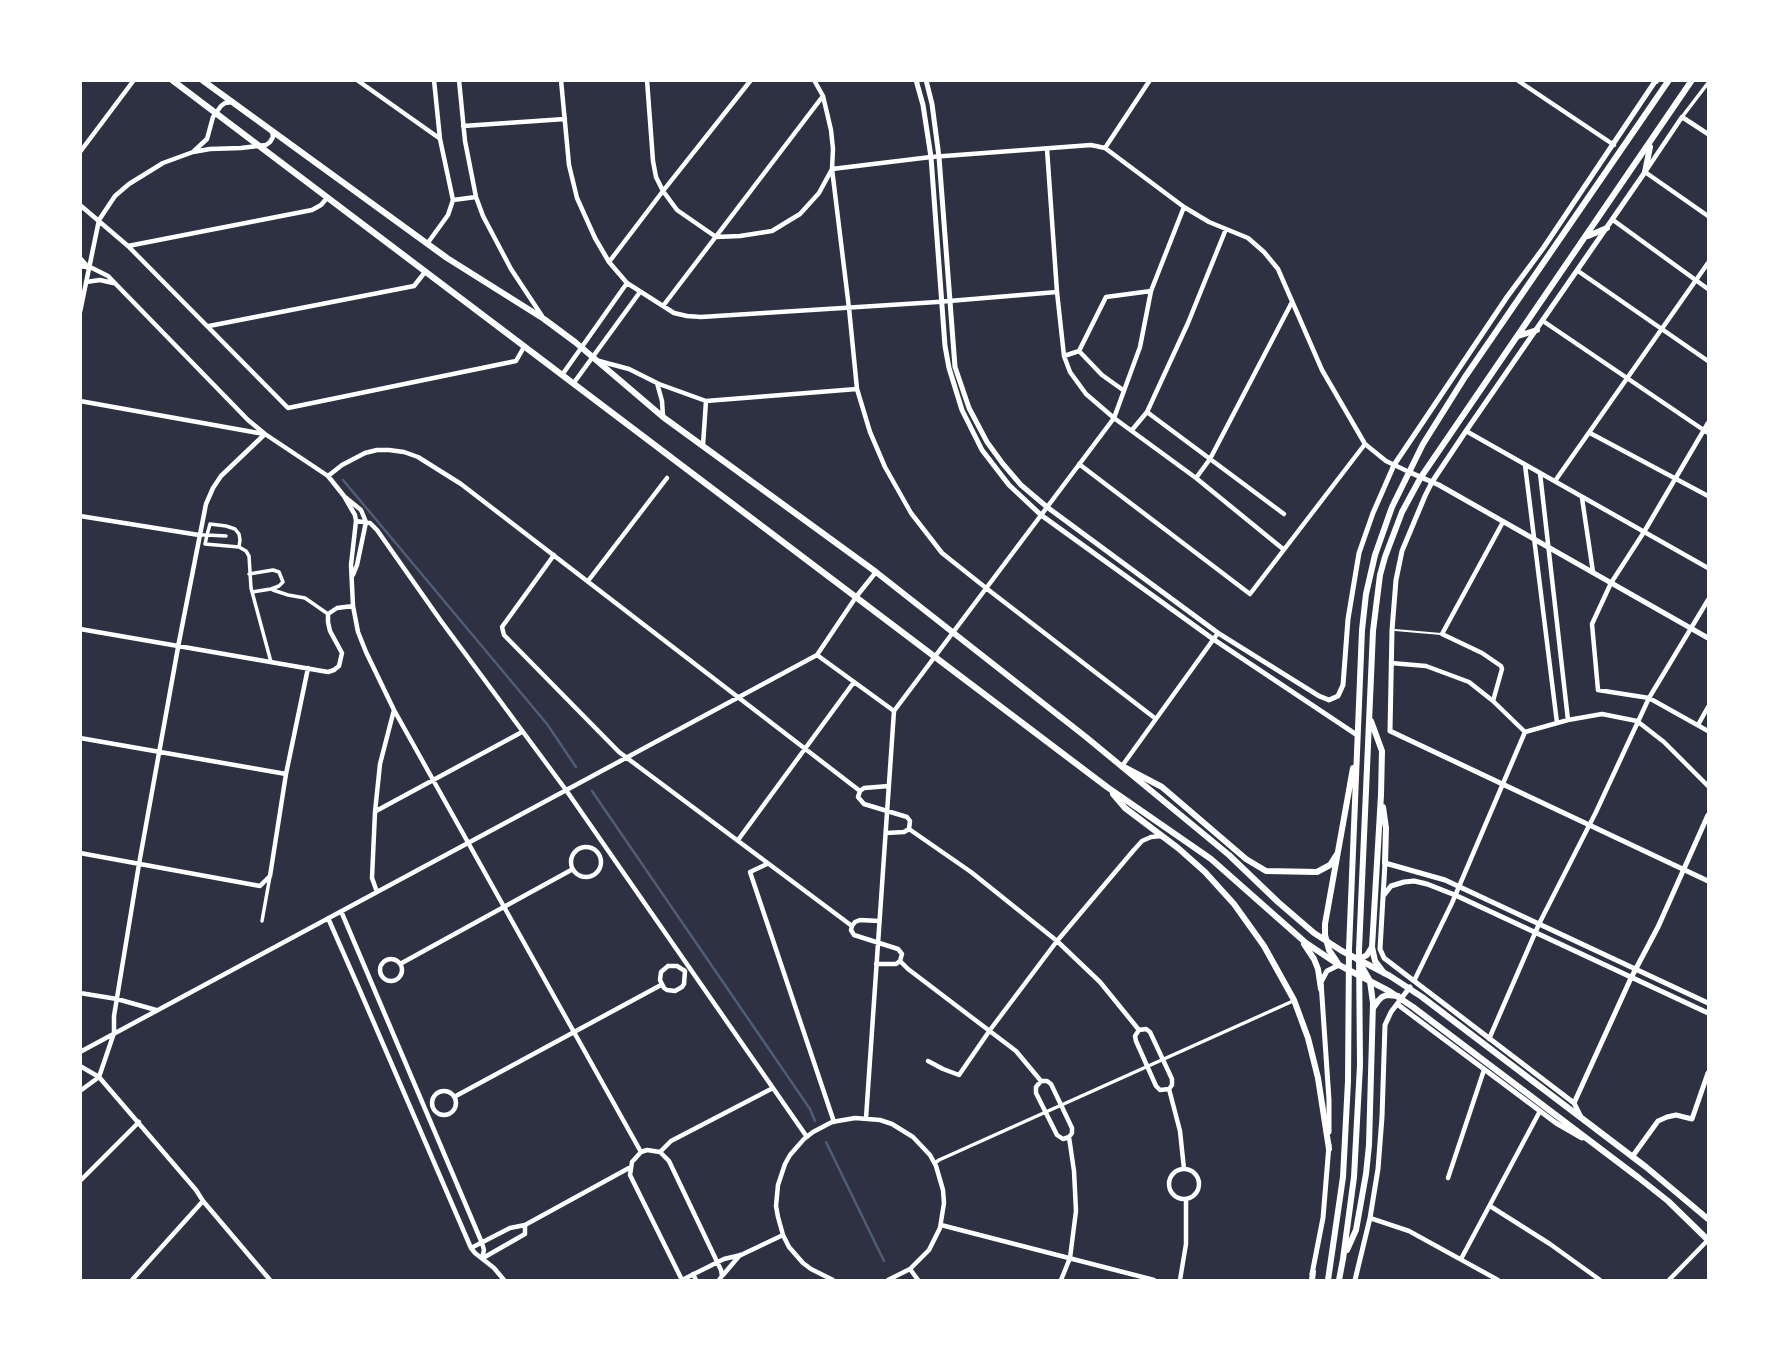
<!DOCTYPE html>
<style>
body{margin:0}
#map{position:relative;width:1789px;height:1361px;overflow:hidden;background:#2d3142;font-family:Inter,sans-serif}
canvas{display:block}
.frame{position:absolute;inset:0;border:82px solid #fff;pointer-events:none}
</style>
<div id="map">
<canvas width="1789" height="1361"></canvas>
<div class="frame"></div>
</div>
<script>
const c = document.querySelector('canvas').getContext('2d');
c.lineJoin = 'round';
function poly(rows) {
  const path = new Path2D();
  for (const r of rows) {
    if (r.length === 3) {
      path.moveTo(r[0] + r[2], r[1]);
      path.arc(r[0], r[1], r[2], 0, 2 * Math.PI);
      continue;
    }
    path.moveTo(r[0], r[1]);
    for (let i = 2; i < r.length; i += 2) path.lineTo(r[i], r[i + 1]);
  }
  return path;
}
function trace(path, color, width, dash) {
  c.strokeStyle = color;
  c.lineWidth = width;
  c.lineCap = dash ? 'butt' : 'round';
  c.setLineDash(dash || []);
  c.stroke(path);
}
const stream = poly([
 [343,480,547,724,576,767],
 [592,791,810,1109,815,1121],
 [826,1142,884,1261]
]);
const service = poly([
 [1395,630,1441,634]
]);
const pedestrian = poly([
 [1682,117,1708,83],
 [199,535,207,535,205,544,239,547,246,551,249,556,251,588,271,662],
 [226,536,207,535,210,524,226,526,235,529,239,534,240,540,239,547],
 [249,574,273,570,279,572,283,582,279,586,271,589,252,592],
 [273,590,288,595,305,598,328,614],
 [262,921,270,876],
 [935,1163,939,1160,1293,1001]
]);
const minor = poly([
 [357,80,439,138],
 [459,80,465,141,476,197,483,216,511,269,542,316],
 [561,80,569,165,577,198,595,238,609,262,627,283,674,313,687,316,701,317,937,302,1057,292],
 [647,80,653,161,656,177,663,191,677,210,716,237,740,236,772,231,800,214,819,193,832,169,931,157,1091,145,1105,148,1184,207,1209,222,1248,238,1264,252,1278,269,1322,370,1365,444,1386,461,1409,472],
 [814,80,823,96,831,130,833,149,832,169,849,308,857,389,870,432,885,467,911,513,942,553,986,588,1156,719],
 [1517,80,1614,145],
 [463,126,565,119],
 [1708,134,1682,117,1645,172,1708,216],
 [1105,148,1150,80],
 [1047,149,1057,292,1064,356,1070,372,1086,394,1114,418,1196,478,1283,549],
 [194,151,207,139,213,117,221,106,225,103,233,102],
 [80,152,134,80],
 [453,200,476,197],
 [80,205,128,246,288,408,516,361,524,347],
 [1613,220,1708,289],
 [427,244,448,215,453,200,440,139,434,80],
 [128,246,312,210,321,205,327,198],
 [80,258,88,267],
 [609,262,663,191,751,80],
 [80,266,92,268,108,276,248,420,265,434,328,476,344,496,355,515,356,521,351,565,353,606,358,632,366,652,394,710,641,1152],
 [1578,271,1708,361],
 [86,282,100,280,113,283],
 [663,306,823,96],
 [80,312,99,220,115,196,129,184,163,163,193,152,210,149,241,148,266,145,270,142,273,137,272,131],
 [1543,321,1708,433],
 [209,326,414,286,425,272],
 [1079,351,1106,297,1151,291,1184,207],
 [1064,356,1079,351,1102,375,1123,390],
 [599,361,629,369,659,384,706,401,857,389],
 [562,375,627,283],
 [657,383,662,401,663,416],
 [573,384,640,292],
 [80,401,264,434],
 [1147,412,1284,514],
 [1708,423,1644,532,1611,583,1592,624,1598,690,1649,698,1708,731],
 [1132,430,1147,412,1188,323,1226,229],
 [1466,431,1708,568],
 [1590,433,1708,496],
 [703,445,706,401],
 [1079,464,1250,594,1365,444],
 [1525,465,1557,723],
 [1540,473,1568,720],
 [328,476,342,465,365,453,377,450,389,450,404,452,418,457,461,484,860,791],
 [1196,478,1210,459,1292,302],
 [1555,481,1708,263],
 [345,497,361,510,366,522,357,565,353,575],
 [1582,498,1593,572],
 [80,516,199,535],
 [356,521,370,523,377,530,441,621,566,790,807,1137],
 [554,555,502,627,504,635,619,752,852,926,851,930,854,935,898,949,902,954,900,961,908,969,1016,1051,1041,1081,1047,1081,1051,1084,1072,1128,1072,1133,1069,1137,1074,1171,1076,1211,1070,1258,1061,1280],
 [588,581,667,478],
 [80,629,328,672,334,670,339,666,342,653,330,631,328,622,328,614,337,608,353,606],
 [817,655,894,711],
 [1391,663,1426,666,1469,682,1493,701,1525,732],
 [1493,701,1502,669,1501,666,1482,653,1442,634,1503,522],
 [1698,725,1708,707],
 [1525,732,1568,720,1602,714,1637,721,1664,742,1708,786],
 [80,738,286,774],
 [1122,766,1218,633],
 [860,791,858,797,864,804,907,817,910,821,909,829],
 [860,791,864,788,889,786],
 [376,811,522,732],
 [909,829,971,872,1057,941,1100,982,1139,1030,1146,1029,1150,1032,1172,1079,1172,1085,1169,1089,1180,1131,1184,1169],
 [886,833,904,832,909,829],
 [738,840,854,682],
 [586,862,15],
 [80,853,260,886,270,876,286,774,308,668],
 [767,864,750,872,834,1122],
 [377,892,372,878,375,812,380,764,394,710],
 [341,911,482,1243,484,1250,482,1258],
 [328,918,358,986,471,1248,475,1253,494,1268,504,1280],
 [852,926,855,922,860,920,879,921],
 [391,970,11],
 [400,964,573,869],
 [876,964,896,964,900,961],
 [668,966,677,966,685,971,684,984,682,987,675,991,667,990,664,988,660,980,661,972,668,966],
 [1414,981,1452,903,1525,732],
 [80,993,117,999,156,1010],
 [1139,1030,1135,1036,1136,1041,1156,1086,1160,1090,1169,1089],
 [1489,1039,1539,924,1596,812,1649,698,1708,600],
 [80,1052,817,655,856,597,876,572],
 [928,1061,943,1069,959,1075,990,1030,1057,941,1133,851,1142,841,1151,837,1162,836],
 [80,1066,99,1077,196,1190,203,1201,270,1280],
 [1041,1081,1036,1087,1036,1093,1057,1135,1063,1139,1069,1137],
 [80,1091,99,1077,114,1033,114,1016,139,864,179,642,206,504,213,488,221,476,265,434],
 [444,1103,12],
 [454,1097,661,985],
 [866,1118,894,711,1114,418,1140,347,1151,291],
 [660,1152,671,1141,773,1088],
 [1184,1184,15],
 [1448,1178,1484,1070],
 [80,1181,139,1122],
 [1490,1206,1550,1244,1600,1280],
 [1370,1218,1409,1231,1498,1280],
 [941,1225,1154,1280],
 [471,1248,510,1228,525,1225,629,1168],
 [483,1258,525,1234,525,1225],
 [1461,1259,1540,1111],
 [910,1269,918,1280],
 [693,1274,696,1280],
 [723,1275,740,1255],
 [132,1280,203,1201],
 [682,1280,630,1175,632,1162,641,1152,647,1150,660,1152,669,1161,721,1270,722,1276,719,1280],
 [682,1280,724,1259,741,1255,783,1235],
 [833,1280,811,1269,803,1263,789,1247,783,1235,778,1217,776,1206,778,1185,785,1164,790,1155,804,1139,813,1132,832,1122,855,1118,880,1120,892,1124,913,1137,930,1155,936,1166,943,1190,944,1203,940,1228,929,1250,910,1269,888,1280],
 [1180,1280,1186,1244,1186,1199],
 [1669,1280,1708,1240]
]);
const tertiary = poly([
 [916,80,923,105,931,157,945,346,949,368,962,410,982,450,1009,485,1041,515,1213,639,1357,735],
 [926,80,932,104,939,157,955,367,969,408,987,442,1003,464,1021,485,1047,507,1218,633,1319,696,1329,700,1338,696,1343,685,1348,619,1359,553,1373,513,1394,465,1507,297,1544,247,1656,80],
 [1645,172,1466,431,1432,482,1425,496,1402,551,1396,580,1392,630,1390,731,1708,881],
 [1409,472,1439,485,1708,638],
 [1384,895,1391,886,1404,882,1414,881,1427,884,1455,895,1708,1013],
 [1397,1004,1556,1123,1582,1138],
 [1574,1103,1631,978,1658,927,1708,815],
 [1581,1117,1574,1103,1384,958,1380,949,1385,863,1445,880,1708,1003],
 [1329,1132,1329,1100,1321,982,1327,971,1339,965],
 [1632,1157,1658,1121,1667,1117,1676,1115,1692,1119,1708,1073],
 [1312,1274,1323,1218,1329,1145],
 [1355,1280,1370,1218,1378,1169,1382,1117,1385,1025,1391,1012,1410,987]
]);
const secondary = poly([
 [172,80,1107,787,1211,859,1306,943,1339,965,1389,991,1413,1007,1639,1178,1668,1201,1708,1240],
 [202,80,447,258,544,319,575,342,663,417,876,572,1086,737,1229,855,1278,902,1314,933,1342,951,1390,976,1422,997,1646,1167,1708,1219],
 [1113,794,1125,808,1178,848,1205,872,1234,904,1264,946,1294,1000,1308,1038,1318,1078,1329,1149],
 [1304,944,1314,959,1318,969,1321,989]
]);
const primary = poly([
 [1656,81,1656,80],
 [1645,172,1650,147],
 [1588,236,1607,228],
 [1518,336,1537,330],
 [1371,721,1382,751,1381,795,1372,947,1375,961,1384,973],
 [1122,766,1162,787,1246,859,1266,871,1317,872,1330,865,1337,854],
 [1383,807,1386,828,1385,863],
 [1339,965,1329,950,1325,935,1325,924,1353,768],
 [1373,1008,1378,1001,1382,997,1387,995,1398,996],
 [1347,1250,1356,1230,1366,1174,1369,1145,1373,1003,1370,981,1358,960,1367,955,1372,947],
 [1312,1280,1313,1272],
 [1328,1280,1343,1177,1348,1081,1349,949,1362,630,1366,594,1375,555,1392,507,1423,444,1465,377,1669,80],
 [1339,1280,1343,1259,1354,1177,1360,1065,1359,950,1373,631,1380,575,1385,557,1402,512,1421,477,1692,80]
]);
trace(stream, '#4f5d75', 2.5);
trace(service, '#fff', 2);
trace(pedestrian, '#fff', 3.5);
trace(minor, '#fff', 4.5);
trace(tertiary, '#fff', 5);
trace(secondary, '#fff', 6);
trace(primary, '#fff', 6);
</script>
